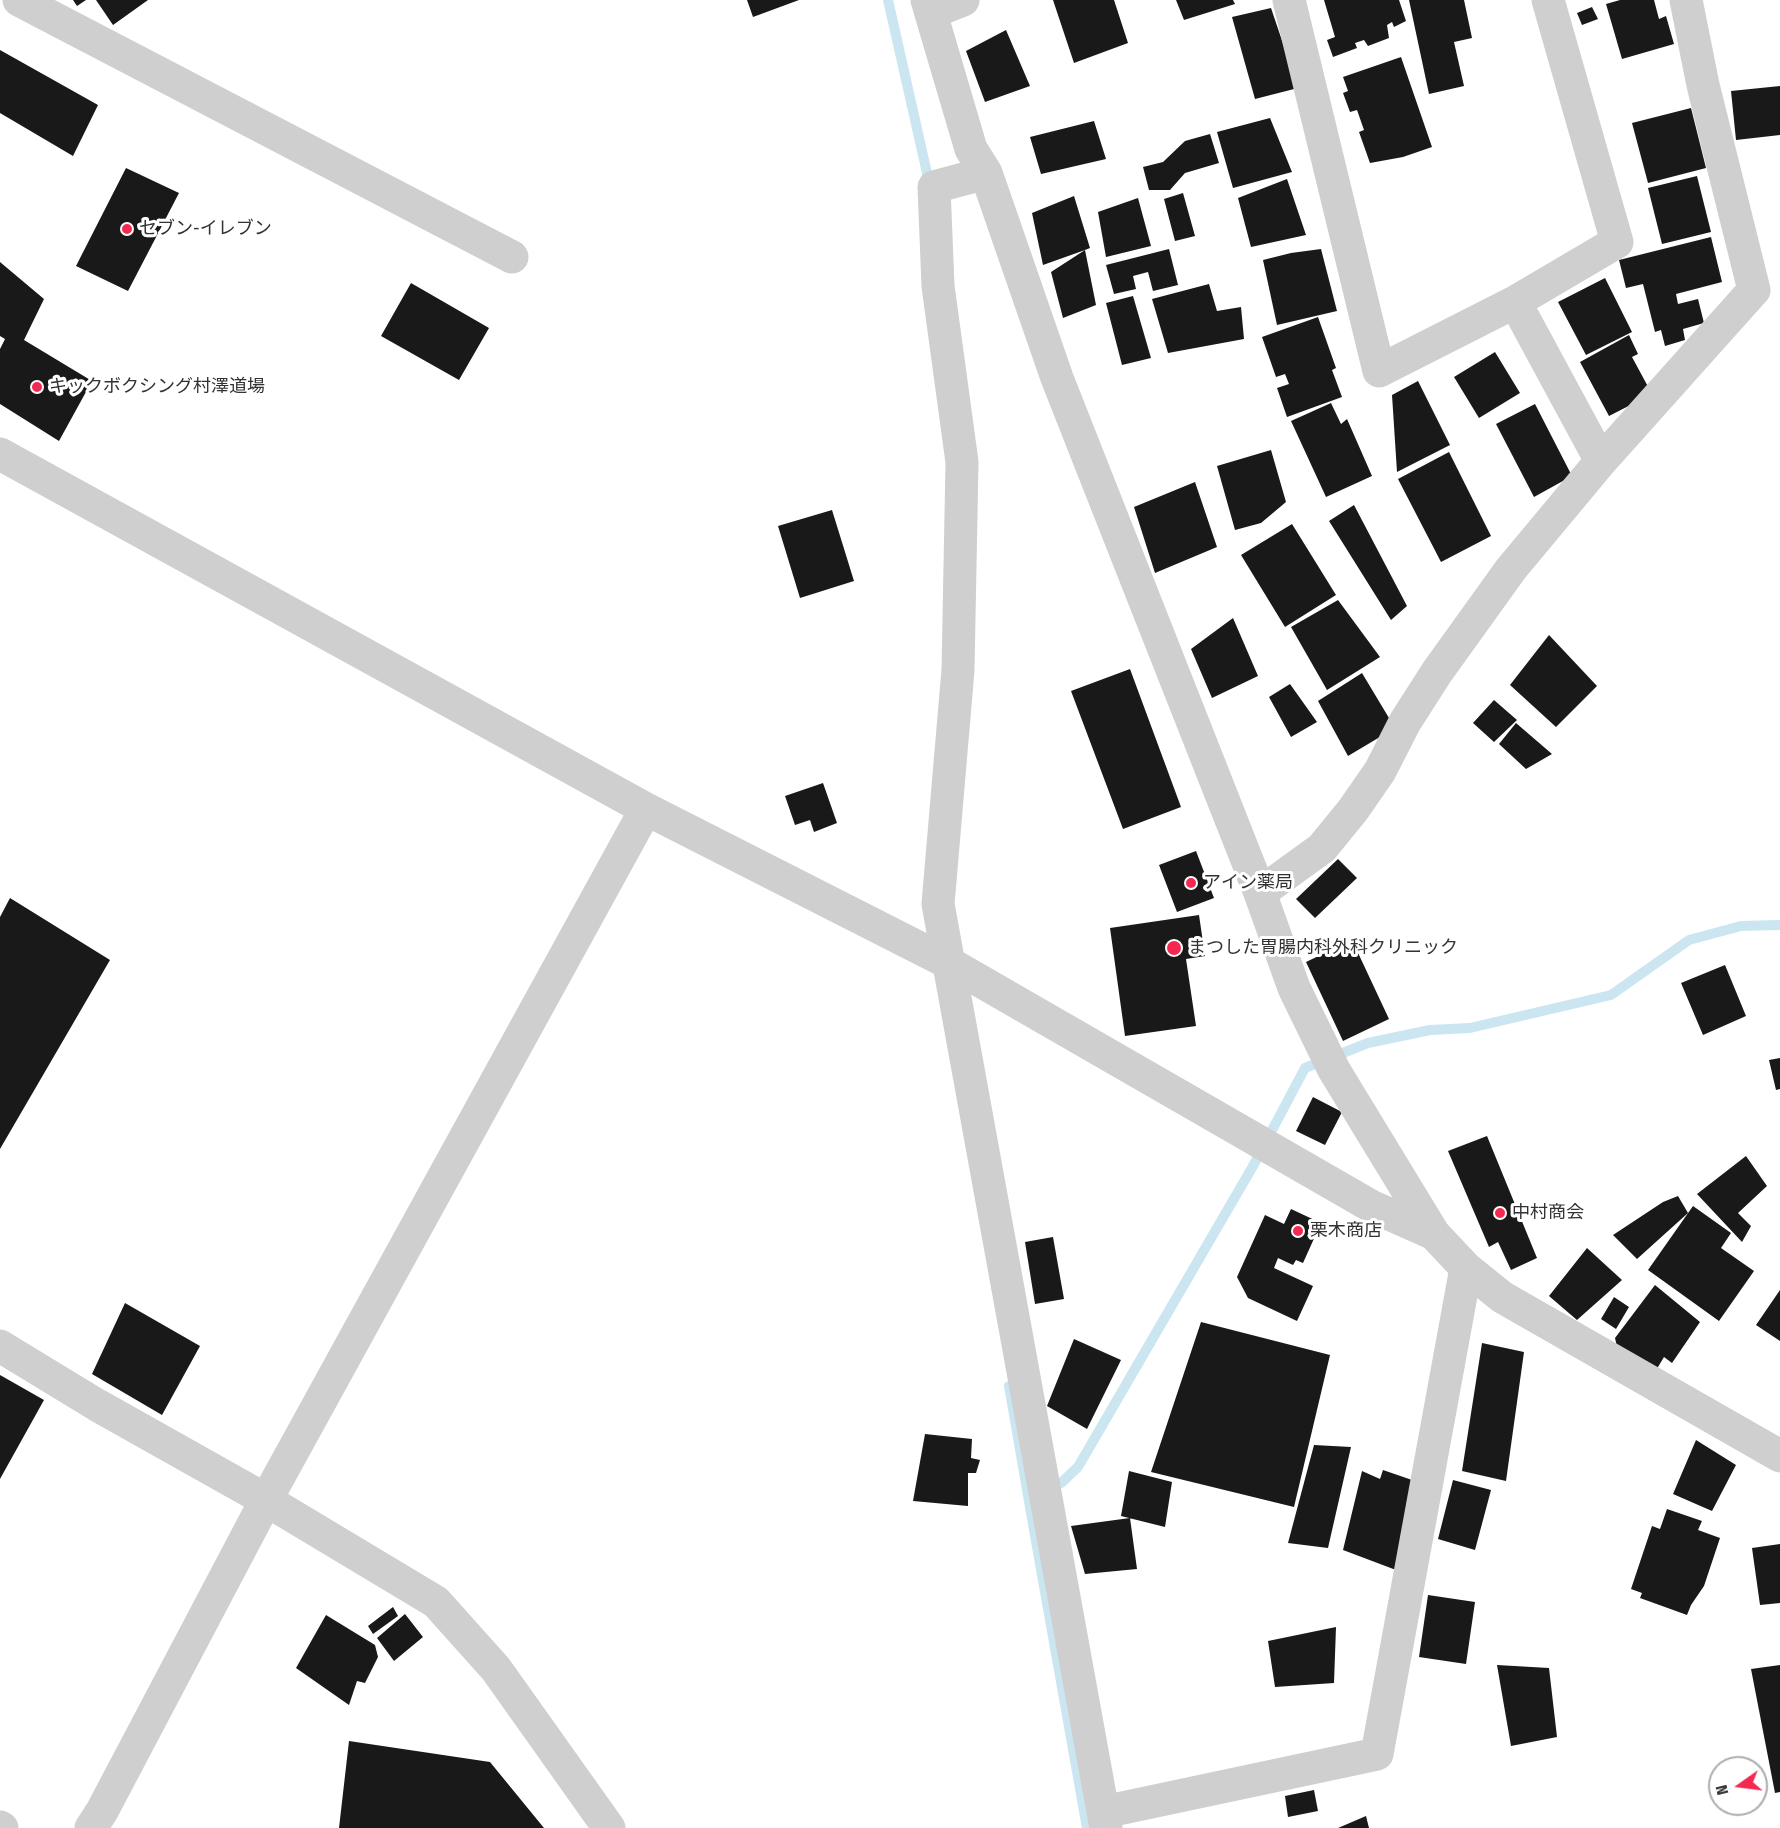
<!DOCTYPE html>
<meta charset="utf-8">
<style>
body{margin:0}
#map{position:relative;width:1780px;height:1828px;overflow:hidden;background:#fff;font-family:"Fira Sans Condensed",sans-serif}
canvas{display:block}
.north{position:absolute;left:1708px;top:1756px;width:60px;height:60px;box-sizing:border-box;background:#fff;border:2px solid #adadad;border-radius:50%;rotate:256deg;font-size:16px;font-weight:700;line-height:24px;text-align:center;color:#323232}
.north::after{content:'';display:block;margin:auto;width:21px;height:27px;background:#f42952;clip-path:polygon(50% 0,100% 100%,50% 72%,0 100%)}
</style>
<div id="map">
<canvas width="1780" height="1828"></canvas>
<div class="north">N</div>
</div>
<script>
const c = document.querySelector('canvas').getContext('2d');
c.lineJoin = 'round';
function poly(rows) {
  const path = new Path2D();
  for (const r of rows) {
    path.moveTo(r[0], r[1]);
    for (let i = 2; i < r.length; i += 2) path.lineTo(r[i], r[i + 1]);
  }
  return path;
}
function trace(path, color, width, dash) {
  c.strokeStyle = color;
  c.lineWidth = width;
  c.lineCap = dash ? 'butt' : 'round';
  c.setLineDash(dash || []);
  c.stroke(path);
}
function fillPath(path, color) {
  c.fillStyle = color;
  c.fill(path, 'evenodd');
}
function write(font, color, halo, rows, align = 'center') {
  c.font = font + ' "Fira Sans Condensed","Noto Sans JP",sans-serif';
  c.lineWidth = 6;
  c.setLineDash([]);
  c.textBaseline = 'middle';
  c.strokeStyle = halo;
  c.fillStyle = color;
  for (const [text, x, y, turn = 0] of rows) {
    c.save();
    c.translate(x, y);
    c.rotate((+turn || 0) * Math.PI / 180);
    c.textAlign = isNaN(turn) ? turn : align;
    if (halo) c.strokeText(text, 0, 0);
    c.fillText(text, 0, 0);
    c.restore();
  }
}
const stream = poly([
 [888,0,927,173,927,186],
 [1009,1386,1031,1513],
 [1061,1483,1078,1467,1253,1166,1305,1068,1368,1043,1430,1030,1470,1028,1611,995,1689,940,1741,926,1780,925],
 [1035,1508,1031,1513,1087,1828]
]);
const building = poly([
 [73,0,86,0,77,6],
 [96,0,148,0,113,25],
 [747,0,799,0,753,17],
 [1053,0,1114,0,1128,43,1074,63],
 [1176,0,1233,0,1235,4,1184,20],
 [1324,0,1399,0,1406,21,1394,27,1392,22,1387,25,1389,38,1368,46,1364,40,1355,43,1357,48,1333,57,1327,40,1335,37],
 [1409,0,1464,0,1472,38,1454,42,1464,86,1429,94],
 [1620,0,1654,0,1659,19,1666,16,1674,44,1622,59,1606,4],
 [1592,7,1598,19,1582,25,1577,13],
 [1271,8,1298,88,1255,99,1232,17],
 [1006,30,1030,86,985,102,966,51],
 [0,50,98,105,73,156,0,113],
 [1401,57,1432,147,1403,157,1370,163,1359,132,1364,130,1357,110,1350,112,1343,93,1348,91,1343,77],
 [1780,86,1780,135,1736,140,1731,91],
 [1691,108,1706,168,1648,183,1632,123],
 [1270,118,1292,172,1233,188,1217,132],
 [1094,121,1106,159,1041,174,1030,137],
 [1210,134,1219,163,1185,173,1170,190,1149,190,1143,167,1163,162,1185,141],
 [126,168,179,193,128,291,76,266],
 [1697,176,1711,232,1662,244,1648,188],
 [1287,179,1306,235,1251,247,1238,198],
 [1183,193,1195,236,1175,241,1164,199],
 [1074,196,1090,248,1085,250,1096,305,1063,318,1051,272,1085,250,1043,265,1032,213],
 [1138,198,1151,246,1106,257,1098,212],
 [1711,237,1722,282,1676,294,1678,304,1698,299,1704,323,1683,329,1685,340,1665,346,1661,330,1655,332,1643,284,1626,288,1619,260],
 [1169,249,1178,285,1153,291,1148,272,1133,276,1136,289,1114,294,1106,265],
 [1321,249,1337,311,1277,325,1263,260,1291,253],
 [0,262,44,299,24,340,92,381,59,441,0,404,0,349,5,339,0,336],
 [1605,278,1632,332,1586,355,1558,302],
 [411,283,489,328,459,380,381,336],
 [1209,284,1217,311,1241,307,1244,339,1168,353,1152,299],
 [1133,296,1151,358,1122,365,1106,303],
 [1318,317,1336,368,1332,370,1342,397,1287,417,1277,388,1289,384,1285,374,1276,377,1262,337],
 [1629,335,1638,354,1632,357,1652,394,1609,416,1580,362],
 [1495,352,1520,393,1479,418,1454,377],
 [1418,381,1450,445,1397,472,1392,395],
 [1331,403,1341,424,1347,419,1372,476,1326,497,1291,421],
 [1535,404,1572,476,1534,497,1496,424],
 [1271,450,1286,502,1261,523,1235,530,1217,466],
 [1449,452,1491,536,1441,562,1398,479],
 [1195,482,1217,547,1155,573,1134,507],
 [1354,505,1407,606,1391,620,1329,521],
 [832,510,854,581,800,598,778,526],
 [1292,524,1336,595,1285,627,1241,555],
 [1338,600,1380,657,1327,690,1291,627],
 [1233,618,1258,676,1212,698,1191,649],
 [1549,635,1597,686,1556,727,1510,685],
 [1130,669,1181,807,1123,829,1071,691],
 [1362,673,1395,728,1348,756,1318,701],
 [1290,684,1317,722,1291,737,1269,697],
 [1494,700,1517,720,1494,742,1473,723],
 [1516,723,1552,754,1526,769,1499,744],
 [823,783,837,823,814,832,810,820,795,825,785,796],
 [1196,851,1214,898,1177,912,1159,865],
 [1338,859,1357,878,1315,918,1296,899],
 [10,898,110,960,0,1149,0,917],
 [1199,915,1205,956,1186,959,1196,1026,1125,1036,1110,928],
 [1352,940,1389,1019,1343,1041,1306,962],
 [1725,965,1746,1016,1703,1035,1681,983],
 [1780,1058,1780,1089,1776,1090,1769,1060],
 [1313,1097,1342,1112,1325,1145,1296,1131],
 [1487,1136,1537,1258,1511,1270,1498,1242,1489,1247,1448,1151],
 [1746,1156,1767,1186,1738,1213,1751,1226,1742,1242,1697,1194],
 [1678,1196,1688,1213,1637,1259,1613,1235,1663,1202],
 [1693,1206,1731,1233,1721,1248,1754,1271,1719,1321,1648,1270],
 [1291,1209,1321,1223,1303,1263,1296,1260,1293,1265,1278,1258,1274,1268,1313,1286,1297,1321,1248,1298,1237,1277,1265,1215,1284,1224],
 [1053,1237,1064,1299,1035,1304,1025,1242],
 [1587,1248,1622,1280,1577,1320,1549,1296],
 [1655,1285,1700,1322,1672,1363,1664,1357,1652,1377,1619,1356,1615,1338],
 [1780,1290,1780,1341,1756,1325],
 [1614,1297,1629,1307,1616,1329,1601,1319],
 [125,1303,200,1346,162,1415,92,1374],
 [1201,1322,1330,1355,1294,1507,1151,1472],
 [1074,1339,1121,1360,1087,1429,1047,1406],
 [1482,1343,1524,1352,1506,1481,1462,1471],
 [0,1375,44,1400,0,1479],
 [925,1434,972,1439,971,1458,980,1460,976,1473,968,1473,968,1506,913,1501],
 [1696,1440,1736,1465,1712,1511,1673,1494],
 [1314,1445,1351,1447,1328,1548,1288,1543],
 [1383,1470,1412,1480,1396,1570,1343,1550,1362,1471,1380,1479],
 [1129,1471,1172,1482,1165,1527,1121,1516],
 [1453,1480,1491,1490,1475,1550,1438,1539],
 [1667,1509,1702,1521,1698,1530,1720,1538,1704,1586,1691,1605,1687,1615,1640,1598,1642,1593,1631,1589,1652,1526,1660,1529],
 [1130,1518,1137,1569,1085,1574,1071,1526],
 [1780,1544,1780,1603,1760,1605,1752,1548],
 [1428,1595,1475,1602,1466,1664,1419,1657],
 [393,1607,398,1616,373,1634,368,1626],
 [405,1614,423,1637,394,1661,377,1638],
 [326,1615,375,1645,378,1657,365,1683,357,1681,349,1705,296,1668],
 [1336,1627,1334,1683,1275,1687,1268,1641],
 [1497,1665,1549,1668,1557,1737,1511,1746],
 [1780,1665,1780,1792,1775,1793,1751,1669],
 [349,1741,490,1762,544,1828,339,1828],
 [1314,1790,1318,1811,1288,1817,1285,1796],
 [1366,1816,1369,1828,1338,1828]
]);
const minor = poly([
 [19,0,512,257],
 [927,0,971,149,986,173,1057,378,1260,893,1294,988,1334,1070,1434,1234,1466,1268,1502,1297,1780,1456],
 [1289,0,1379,371,1515,302,1617,242,1548,0],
 [932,12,963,0],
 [986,173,934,187,938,286,962,462,958,670,938,904,1106,1828],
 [0,454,646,809],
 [1601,461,1754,290,1703,85,1686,0],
 [1260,893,1322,848,1353,810,1380,771,1405,722,1437,672,1511,569,1601,461,1515,302],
 [0,1346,97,1405,266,1500,436,1602,496,1669,609,1828],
 [1104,1812,1377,1754,1466,1268],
 [0,1827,2,1828],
 [91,1828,102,1811,266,1500,646,809,949,963,1371,1206,1434,1234]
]);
const markers = [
 [127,229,6,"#f42952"],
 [37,387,6,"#f42952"],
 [1191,883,6,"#f42952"],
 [1174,948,8,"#f42952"],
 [1500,1213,6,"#f42952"],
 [1298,1231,6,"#f42952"]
];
const poiNames = [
 ["セブン-イレブン",139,229],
 ["キックボクシング村澤道場",49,387],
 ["アイン薬局",1203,883],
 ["まつした胃腸内科外科クリニック",1188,948],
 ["中村商会",1512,1213],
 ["栗木商店",1310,1231]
];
trace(stream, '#cbe6f0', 10);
fillPath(building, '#191919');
trace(minor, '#cfcfcf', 33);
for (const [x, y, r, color] of markers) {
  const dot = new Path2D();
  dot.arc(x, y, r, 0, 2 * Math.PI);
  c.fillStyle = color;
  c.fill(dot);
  trace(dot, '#fff', 2);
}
write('18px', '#323232', '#fff', poiNames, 'left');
</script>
